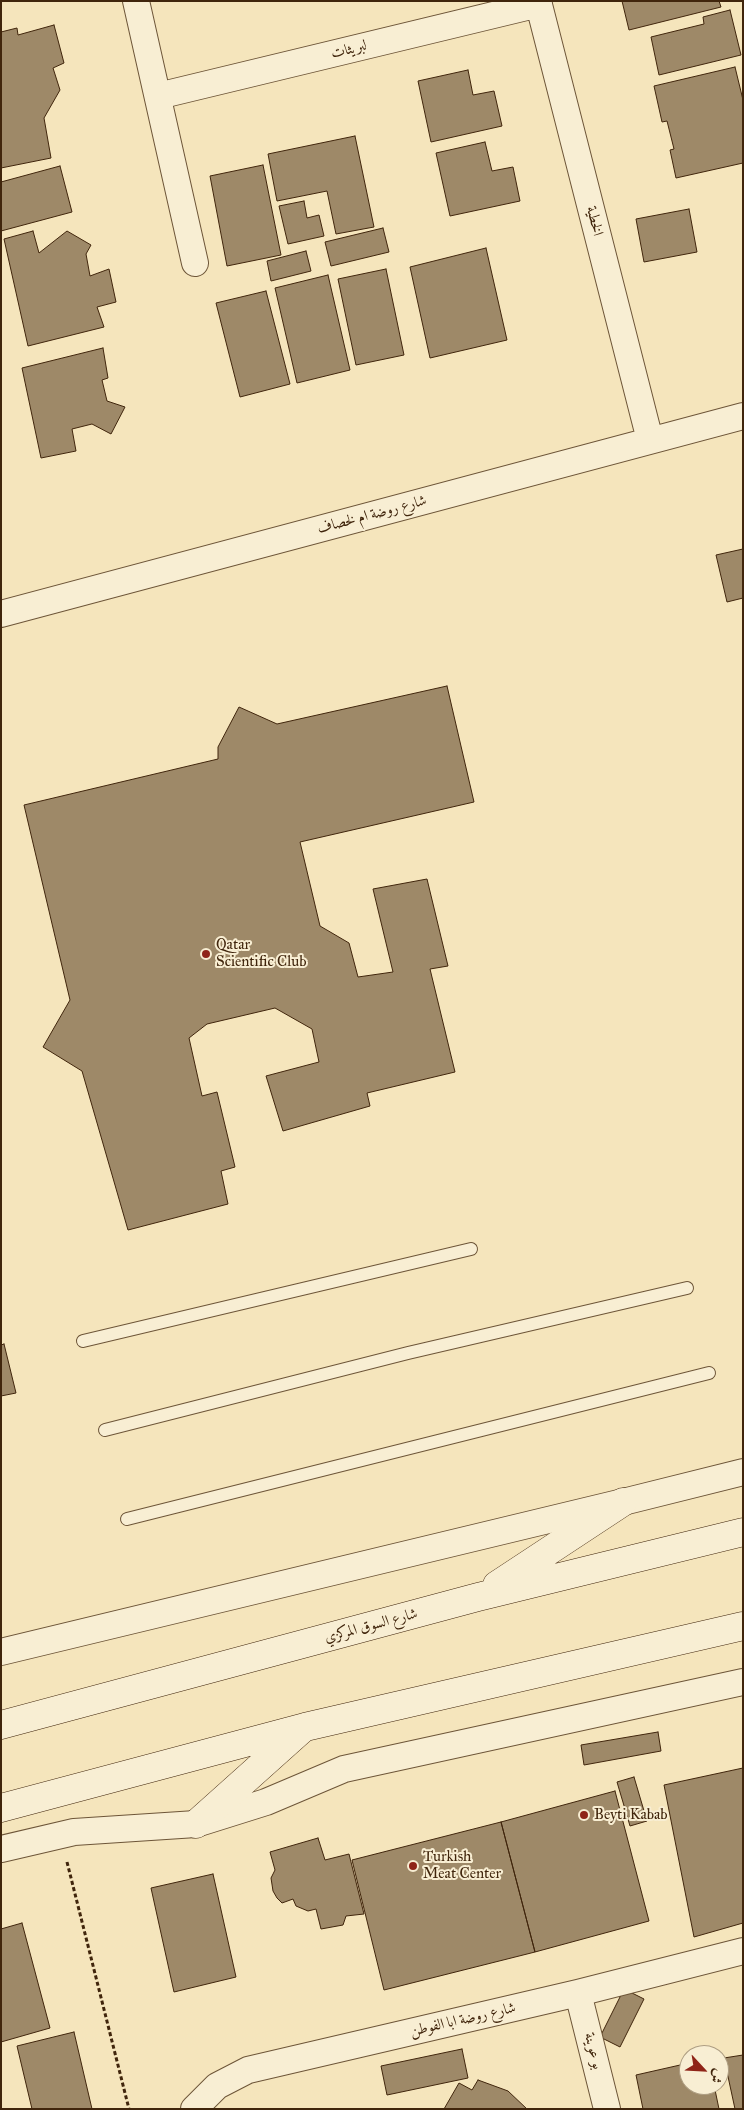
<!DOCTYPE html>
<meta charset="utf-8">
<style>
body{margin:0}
#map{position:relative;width:744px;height:2110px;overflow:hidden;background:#f5e5bc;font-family:"IM FELL Great Primer",Amiri,serif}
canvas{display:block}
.frame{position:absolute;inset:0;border:2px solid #40250c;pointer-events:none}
.north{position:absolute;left:679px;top:2045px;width:50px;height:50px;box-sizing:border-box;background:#f8eed3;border:1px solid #ae9e83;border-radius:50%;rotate:115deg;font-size:14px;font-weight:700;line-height:20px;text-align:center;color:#40250c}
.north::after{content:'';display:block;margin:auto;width:18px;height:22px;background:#8f2418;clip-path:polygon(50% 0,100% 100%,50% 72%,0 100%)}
</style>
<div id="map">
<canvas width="744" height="2110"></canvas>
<div class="frame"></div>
<div class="north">ش</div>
</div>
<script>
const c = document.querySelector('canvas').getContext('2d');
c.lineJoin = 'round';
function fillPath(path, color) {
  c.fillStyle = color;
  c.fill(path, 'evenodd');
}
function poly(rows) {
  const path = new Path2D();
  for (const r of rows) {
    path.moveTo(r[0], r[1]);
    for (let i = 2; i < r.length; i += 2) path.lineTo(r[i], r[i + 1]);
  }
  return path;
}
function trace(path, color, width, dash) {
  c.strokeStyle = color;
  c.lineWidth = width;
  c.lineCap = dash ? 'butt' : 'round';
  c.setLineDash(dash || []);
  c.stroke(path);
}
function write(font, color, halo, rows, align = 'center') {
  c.font = font + ' "IM FELL Great Primer",Amiri,serif';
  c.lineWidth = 4;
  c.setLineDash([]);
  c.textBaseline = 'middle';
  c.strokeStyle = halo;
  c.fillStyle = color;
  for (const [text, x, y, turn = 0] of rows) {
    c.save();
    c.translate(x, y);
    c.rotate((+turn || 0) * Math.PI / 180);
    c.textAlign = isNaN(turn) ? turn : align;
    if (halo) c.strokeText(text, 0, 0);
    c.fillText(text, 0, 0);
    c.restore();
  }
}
const building = poly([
 [622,1,719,1,721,7,629,30,622,1],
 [730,10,741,55,659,75,651,37,704,24,703,17,730,10],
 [54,25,64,63,53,68,60,90,44,118,51,158,1,168,1,32,17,28,18,35,54,25],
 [735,67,743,100,743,163,676,178,670,150,674,149,667,121,662,122,654,86,735,67],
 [468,70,473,95,494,91,502,126,431,142,418,81,468,70],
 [355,136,374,227,336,234,327,191,277,201,268,154,355,136],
 [485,142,492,171,513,167,520,201,450,216,436,153,485,142],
 [263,165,281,255,227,266,210,176,263,165],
 [60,166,72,212,1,231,1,182,60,166],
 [304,201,307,218,319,215,324,236,288,244,279,206,304,201],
 [689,209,697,252,644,262,636,219,689,209],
 [383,228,389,252,331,266,325,242,383,228],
 [33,231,39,253,67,231,91,245,86,254,90,276,109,269,116,302,97,307,104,327,28,346,4,239,33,231],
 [486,248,507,340,430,358,410,267,486,248],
 [306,251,311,271,271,281,267,261,306,251],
 [386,269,404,355,356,365,338,279,386,269],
 [328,275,350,370,297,383,275,288,328,275],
 [266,291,290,384,240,397,216,303,266,291],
 [103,348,108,378,102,380,107,401,125,407,111,434,92,424,72,429,76,451,41,458,22,368,103,348],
 [743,549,743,598,727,602,716,555,743,549],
 [447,686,474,802,300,842,320,926,349,943,358,977,393,972,373,889,427,879,448,966,430,969,455,1072,367,1093,370,1106,283,1131,266,1076,319,1062,312,1029,275,1008,207,1024,189,1038,202,1096,217,1092,235,1167,221,1171,228,1204,128,1230,82,1071,43,1047,70,1000,24,805,218,759,218,747,239,707,277,724,447,686],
 [4,1344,16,1393,1,1396,1,1345,4,1344],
 [658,1732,661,1751,584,1765,581,1745,658,1732],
 [743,1768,743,1923,694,1937,664,1785,743,1768],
 [634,1777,647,1821,630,1826,617,1782,634,1777],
 [615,1791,649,1921,535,1952,501,1822,615,1791],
 [501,1822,535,1952,384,1990,352,1860,501,1822],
 [318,1838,325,1860,349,1854,364,1914,346,1916,343,1925,321,1929,316,1909,308,1911,296,1906,293,1899,282,1903,277,1898,273,1891,271,1878,275,1870,270,1852,318,1838],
 [213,1874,236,1977,174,1992,151,1888,213,1874],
 [22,1923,50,2028,1,2042,1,1929,22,1923],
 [624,1989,644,1999,620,2047,600,2037,624,1989],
 [74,2032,92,2109,32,2109,17,2046,74,2032],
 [462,2049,468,2078,387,2095,381,2066,462,2049],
 [743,2055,743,2109,735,2109,724,2058,743,2055],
 [689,2063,689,2085,714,2085,719,2109,643,2109,636,2075,689,2063],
 [478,2080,508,2091,527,2109,444,2109,459,2083,472,2090,478,2080]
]);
const path = poly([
 [67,1862,129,2109]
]);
const service = poly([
 [83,1341,471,1249],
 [105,1430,408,1353,687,1288],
 [127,1519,709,1373]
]);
const minor = poly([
 [136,1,195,263],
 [538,1,650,440],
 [158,96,539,4],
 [1,614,743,416],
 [1,1652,623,1502,743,1472],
 [1,1849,74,1832,196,1824,266,1802,344,1769,743,1682],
 [578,1993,607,2109],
 [194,2109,217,2086,248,2070,578,1993,743,1951]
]);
const secondary = poly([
 [497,1585,623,1502],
 [1,1725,478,1597,743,1532],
 [1,1808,305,1727,743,1626],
 [196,1824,301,1730]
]);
const markers = [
 [206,954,5,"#8f2418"],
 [584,1815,5,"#8f2418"],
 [413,1866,5,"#8f2418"]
];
const streetNames = [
 ["لبريثات",349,50,-14],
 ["الخطية",594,221,76],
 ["شارع روضة ام لخصاف",372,515,-15],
 ["شارع السوق المركزي",371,1626,-15],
 ["شارع روضة ابا الفوطن",463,2020,-13],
 ["بو عوينة",593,2051,76]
];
const poiNames = [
 ["Qatar",216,945],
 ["Scientific Club",216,962],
 ["Beyti Kabab",594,1815],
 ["Turkish",423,1857],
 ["Meat Center",423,1874]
];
fillPath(building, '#9e8968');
trace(building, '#40250c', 1);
trace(service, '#6d5538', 14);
trace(minor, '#6d5538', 28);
trace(secondary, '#40250c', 29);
trace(path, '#40250c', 3, [4, 2.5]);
trace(service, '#f8eed3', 12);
trace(minor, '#f8eed3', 26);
trace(secondary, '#f8eed3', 28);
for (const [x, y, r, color] of markers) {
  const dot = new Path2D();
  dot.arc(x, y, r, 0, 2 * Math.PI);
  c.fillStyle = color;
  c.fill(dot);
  trace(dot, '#f8eed3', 2);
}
write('15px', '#40250c', '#f8eed3', streetNames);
write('15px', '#40250c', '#f8eed3', poiNames, 'left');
</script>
